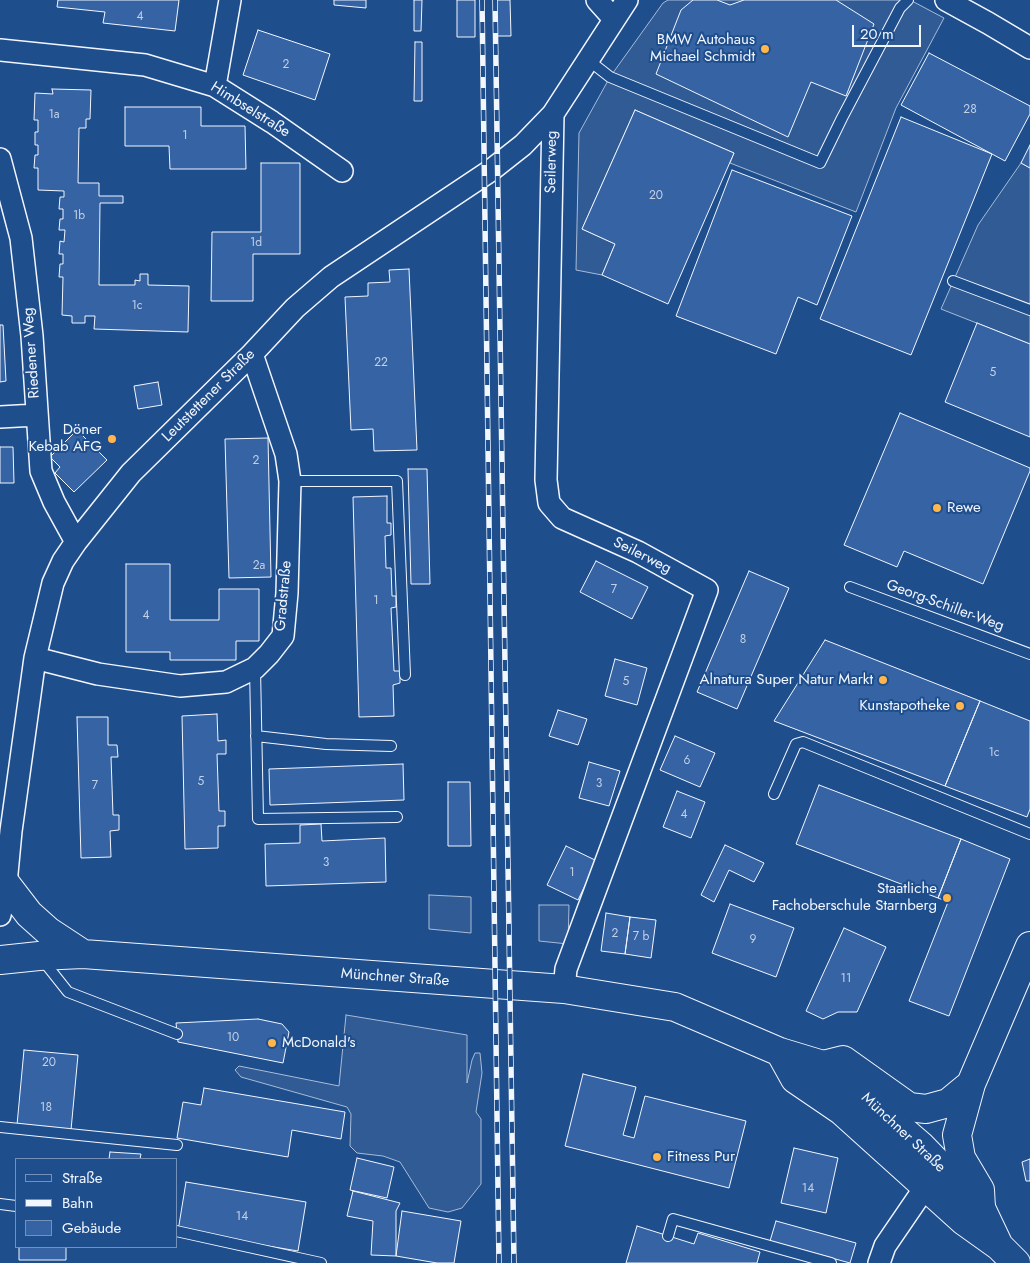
<!DOCTYPE html>
<meta charset="utf-8">
<style>
body{margin:0}
#map{position:relative;width:1030px;height:1263px;overflow:hidden;background:#1f4e8c;font-family:Jost,sans-serif}
canvas{display:block}
.legend{position:absolute;left:15px;top:1158px;width:162px;height:90px;box-sizing:border-box;background:#1f4e8c;border:1px solid #7391ba;margin:0;padding:6px 9px;list-style:none;font-size:15px;color:#f2f6ff}
.legend li{display:flex;align-items:center;gap:10px;height:25px}
.legend b{width:25px;border:1px solid #7391ba}
.scale{position:absolute;left:852px;top:25px;width:69px;height:22px;box-sizing:border-box;border:2px solid #f2f6ff;border-top:0;padding-left:6px;font-size:15px;line-height:18px;white-space:nowrap;color:#f2f6ff;-webkit-text-stroke:4px #1f4e8c;paint-order:stroke}
</style>
<div id="map">
<canvas width="1030" height="1263"></canvas>
<ul class="legend">
<li><b style="height:6px;background:#1f4e8c"></b>Straße</li>
<li><b style="height:6px;background:#f2f6ff"></b>Bahn</li>
<li><b style="height:14px;background:#3563a3"></b>Gebäude</li>
</ul>
<div class="scale">20 m</div>
</div>
<script>
const c = document.querySelector('canvas').getContext('2d');
c.lineJoin = 'round';
function fillPath(path, color) {
  c.fillStyle = color;
  c.fill(path, 'evenodd');
}
function poly(rows) {
  const path = new Path2D();
  for (const r of rows) {
    path.moveTo(r[0], r[1]);
    for (let i = 2; i < r.length; i += 2) path.lineTo(r[i], r[i + 1]);
  }
  return path;
}
function trace(path, color, width, dash) {
  c.strokeStyle = color;
  c.lineWidth = width;
  c.lineCap = dash ? 'butt' : 'round';
  c.setLineDash(dash || []);
  c.stroke(path);
}
function write(font, color, halo, rows, align = 'center') {
  c.font = font + ' Jost,sans-serif';
  c.lineWidth = 4;
  c.setLineDash([]);
  c.textBaseline = 'middle';
  c.strokeStyle = halo;
  c.fillStyle = color;
  for (const [text, x, y, turn = 0] of rows) {
    c.save();
    c.translate(x, y);
    c.rotate((+turn || 0) * Math.PI / 180);
    c.textAlign = isNaN(turn) ? turn : align;
    if (halo) c.strokeText(text, 0, 0);
    c.fillText(text, 0, 0);
    c.restore();
  }
}
const built = poly([
 [668,0,910,0,944,18,896,108,856,212,730,163,734,153,635,110,582,229,615,244,602,275,576,270,579,133,610,77,663,3,668,0],
 [1021,163,1030,168,1030,344,941,309,978,225,1021,163],
 [429,895,471,897,471,933,429,929,429,895],
 [539,905,569,905,568,944,539,941,539,905],
 [346,1015,467,1035,467,1083,472,1060,475,1053,480,1053,482,1073,476,1112,481,1119,481,1184,462,1208,448,1212,429,1208,400,1162,383,1156,357,1153,350,1146,351,1114,347,1107,241,1077,235,1070,239,1066,339,1086,346,1015]
]);
const building = poly([
 [58,0,179,0,175,31,103,23,105,12,57,7,58,0],
 [334,0,366,0,366,8,334,5,334,0],
 [414,0,422,0,421,31,414,31,414,0],
 [457,0,475,0,475,37,457,37,457,0],
 [495,0,510,0,511,36,495,36,495,0],
 [693,0,717,0,730,5,744,0,836,0,874,24,846,96,811,82,788,137,656,74,681,10,693,0],
 [258,30,330,54,315,100,243,75,258,30],
 [415,42,422,42,422,101,414,101,415,42],
 [929,53,1030,106,1030,114,1005,161,901,105,929,53],
 [52,89,91,90,90,119,86,119,86,128,79,128,78,183,99,183,99,196,123,196,123,203,100,203,99,285,135,285,135,280,140,281,140,274,148,274,148,285,189,286,188,332,94,329,95,316,85,316,85,323,72,323,72,316,62,315,63,277,59,277,60,264,63,264,63,254,59,254,60,241,64,242,65,230,59,230,60,219,63,219,63,209,59,209,60,197,64,197,64,191,38,190,38,168,34,168,35,155,38,155,38,145,35,145,35,132,38,132,38,120,34,120,35,93,53,94,52,89],
 [125,107,201,107,201,126,245,126,246,169,170,169,169,146,125,146,125,107],
 [635,110,734,153,668,304,602,275,615,244,582,229,635,110],
 [901,117,992,154,911,355,820,319,901,117],
 [1030,145,1030,168,1021,163,1030,145],
 [261,163,300,163,300,254,253,254,253,301,211,301,212,232,261,232,261,163],
 [732,170,852,216,817,305,798,297,776,354,676,316,732,170],
 [409,269,417,450,374,451,373,429,351,430,345,297,368,296,368,283,390,282,389,270,409,269],
 [977,323,1030,344,1030,437,945,402,977,323],
 [0,325,3,325,6,381,0,382,0,325],
 [158,382,162,405,138,409,134,386,158,382],
 [900,413,1030,468,1030,471,983,584,904,551,897,567,844,545,900,413],
 [77,430,107,460,74,492,55,473,60,467,50,457,77,430],
 [268,438,271,577,229,578,225,439,268,438],
 [0,447,13,447,14,483,0,483,0,447],
 [408,469,427,469,430,584,411,584,408,469],
 [387,496,387,523,391,523,391,535,385,536,386,568,391,568,392,596,396,596,396,607,391,608,394,671,400,671,400,683,393,685,394,716,359,717,353,497,387,496],
 [596,561,648,587,632,619,580,592,596,561],
 [126,564,170,564,170,620,219,620,219,589,259,589,259,641,236,641,236,660,170,660,170,652,126,652,126,564],
 [749,571,789,588,737,709,697,692,749,571],
 [825,640,980,701,945,786,774,721,825,640],
 [615,659,647,668,637,705,605,696,615,659],
 [980,701,1030,721,1030,809,1027,817,945,786,980,701],
 [558,710,587,719,578,745,549,736,558,710],
 [217,714,218,741,226,740,226,754,217,754,219,811,225,811,225,826,218,826,218,848,185,849,182,716,217,714],
 [77,717,108,717,108,745,117,745,118,757,111,757,113,815,119,815,119,830,110,831,111,857,81,858,77,717],
 [675,736,715,753,700,787,660,770,675,736],
 [589,762,620,771,609,806,579,798,589,762],
 [403,764,404,800,270,805,269,769,403,764],
 [448,782,470,782,471,846,448,846,448,782],
 [819,785,961,839,938,898,796,844,819,785],
 [677,791,705,802,691,838,663,827,677,791],
 [321,824,322,841,385,838,386,882,266,886,265,844,300,843,300,825,321,824],
 [961,839,1010,859,949,1016,909,1001,948,902,938,898,961,839],
 [725,845,764,863,754,882,729,870,714,902,701,895,725,845],
 [566,846,597,861,578,900,547,885,566,846],
 [730,904,794,928,776,977,712,953,730,904],
 [606,913,630,917,625,954,601,951,606,913],
 [630,917,656,920,651,958,625,954,630,917],
 [844,928,886,947,857,1012,838,1012,823,1019,806,1011,844,928],
 [258,1019,282,1024,289,1032,283,1063,178,1042,176,1023,258,1019],
 [24,1050,78,1055,71,1130,17,1125,24,1050],
 [583,1074,636,1087,623,1135,634,1138,645,1096,746,1121,729,1188,565,1146,583,1074],
 [204,1088,345,1112,341,1139,292,1130,288,1157,177,1138,183,1102,201,1105,204,1088],
 [794,1148,838,1158,826,1213,781,1203,794,1148],
 [110,1152,141,1154,140,1159,109,1159,110,1152],
 [357,1158,394,1167,387,1198,350,1190,357,1158],
 [1030,1159,1030,1181,1026,1181,1022,1162,1030,1159],
 [186,1182,306,1202,298,1251,178,1231,186,1182],
 [353,1191,400,1203,396,1211,396,1256,371,1255,373,1221,347,1216,353,1191],
 [402,1211,461,1221,454,1263,437,1263,396,1256,402,1211],
 [776,1221,856,1243,850,1263,770,1241,776,1221],
 [637,1226,694,1244,698,1233,760,1252,757,1263,626,1263,637,1226],
 [19,1247,66,1247,66,1260,19,1260,19,1247]
]);
const service = poly([
 [587,59,610,77,820,163,842,118,900,8,908,0],
 [953,281,1030,310],
 [290,481,397,481,405,675],
 [850,587,1030,654],
 [255,668,258,819,397,817],
 [256,736,326,744,391,746],
 [774,794,796,744,803,742,1030,834],
 [41,958,68,992,177,1034],
 [0,1127,177,1145],
 [0,1204,16,1206],
 [176,1231,321,1263],
 [668,1236,673,1219,831,1263]
]);
const minor = poly([
 [597,0,614,19],
 [946,0,988,23,1030,48],
 [0,50,145,65,215,86,272,122,342,171],
 [215,86,230,0],
 [553,114,546,480,549,503,562,518,638,552,707,590,566,969,564,989],
 [0,159,21,238,32,336,41,471,54,502,76,542],
 [0,417,36,415],
 [35,658,98,674,180,686,226,682,255,668,269,654,283,636,287,593,290,481,286,454,252,354],
 [0,915,6,884,11,831,35,658,53,583,63,561,76,542,131,473,252,354,295,308,331,277,490,171,523,145,553,114,627,0],
 [879,1263,885,1246,926,1186]
]);
const secondary = poly([
 [823,1065,843,1060,909,1107,926,1109,948,1103,971,1084],
 [981,1208,980,1190,961,1158,957,1135,971,1084,1030,946]
]);
const primary = poly([
 [6,884,29,914,48,931,83,954],
 [0,960,39,956,83,954,564,989,675,1007,780,1052,823,1065,855,1089,920,1145,981,1208,999,1246],
 [780,1052,795,1079,842,1111,964,1221,999,1246,1016,1263]
]);
const rail = poly([
 [482,0,499,1263],
 [495,0,514,1263]
]);
const markers = [
 [765,49,5,"#ffb74d"],
 [112,439,5,"#ffb74d"],
 [937,508,5,"#ffb74d"],
 [883,680,5,"#ffb74d"],
 [960,706,5,"#ffb74d"],
 [947,898,5,"#ffb74d"],
 [272,1043,5,"#ffb74d"],
 [657,1157,5,"#ffb74d"]
];
const numberNames = [
 ["4",140,17],
 ["2",286,65],
 ["28",970,110],
 ["1a",54,115],
 ["1",185,136],
 ["20",656,196],
 ["1b",79,216],
 ["1d",256,243],
 ["1c",137,306],
 ["22",381,363],
 ["5",993,373],
 ["2",256,461],
 ["2a",259,566],
 ["7",614,590],
 ["1",376,601],
 ["4",146,616],
 ["8",743,640],
 ["5",626,682],
 ["1c",994,753],
 ["6",687,761],
 ["5",201,782],
 ["3",599,784],
 ["7",95,786],
 ["4",684,815],
 ["3",326,863],
 ["1",572,873],
 ["2",615,934],
 ["7 b",641,937],
 ["9",753,940],
 ["11",846,979],
 ["10",233,1038],
 ["20",49,1063],
 ["18",46,1108],
 ["14",808,1189],
 ["14",242,1217]
];
const poiNames = [
 ["BMW Autohaus",755,40],
 ["Michael Schmidt",755,57],
 ["Döner",102,430],
 ["Kebab AFG",102,447],
 ["Rewe",947,508,"left"],
 ["Alnatura Super Natur Markt",873,680],
 ["Kunstapotheke",950,706],
 ["Staatliche",937,889],
 ["Fachoberschule Starnberg",937,906],
 ["McDonald's",282,1043,"left"],
 ["Fitness Pur",667,1157,"left"]
];
const streetNames = [
 ["Himbselstraße",250,110,32],
 ["Seilerweg",552,162,-89],
 ["Riedener Weg",32,353,-94],
 ["Leutstettener Straße",209,396,-45],
 ["Seilerweg",642,556,27],
 ["Gradstraße",284,596,-85],
 ["Georg-Schiller-Weg",945,606,20],
 ["Münchner Straße",395,978,4],
 ["Münchner Straße",903,1133,43]
];
fillPath(built, '#305b95');
trace(built, '#a8bbd7', 1);
fillPath(building, '#3563a3');
trace(building, '#f2f6ff', 1);
trace(service, '#f2f6ff', 12);
trace(minor, '#f2f6ff', 24);
trace(secondary, '#f2f6ff', 30);
trace(primary, '#f2f6ff', 30);
trace(service, '#1f4e8c', 10);
trace(minor, '#1f4e8c', 21);
trace(secondary, '#1f4e8c', 28);
trace(primary, '#1f4e8c', 28);
trace(rail, '#f2f6ff', 5.5);
trace(rail, '#1f4e8c', 4, [11]);
for (const [x, y, r, color] of markers) {
  const dot = new Path2D();
  dot.arc(x, y, r, 0, 2 * Math.PI);
  c.fillStyle = color;
  c.fill(dot);
  trace(dot, '#1f4e8c', 2);
}
write('12px', '#c3d1e8', null, numberNames);
write('15px', '#f2f6ff', '#1f4e8c', poiNames, 'right');
write('15px', '#f2f6ff', '#1f4e8c', streetNames);
</script>
